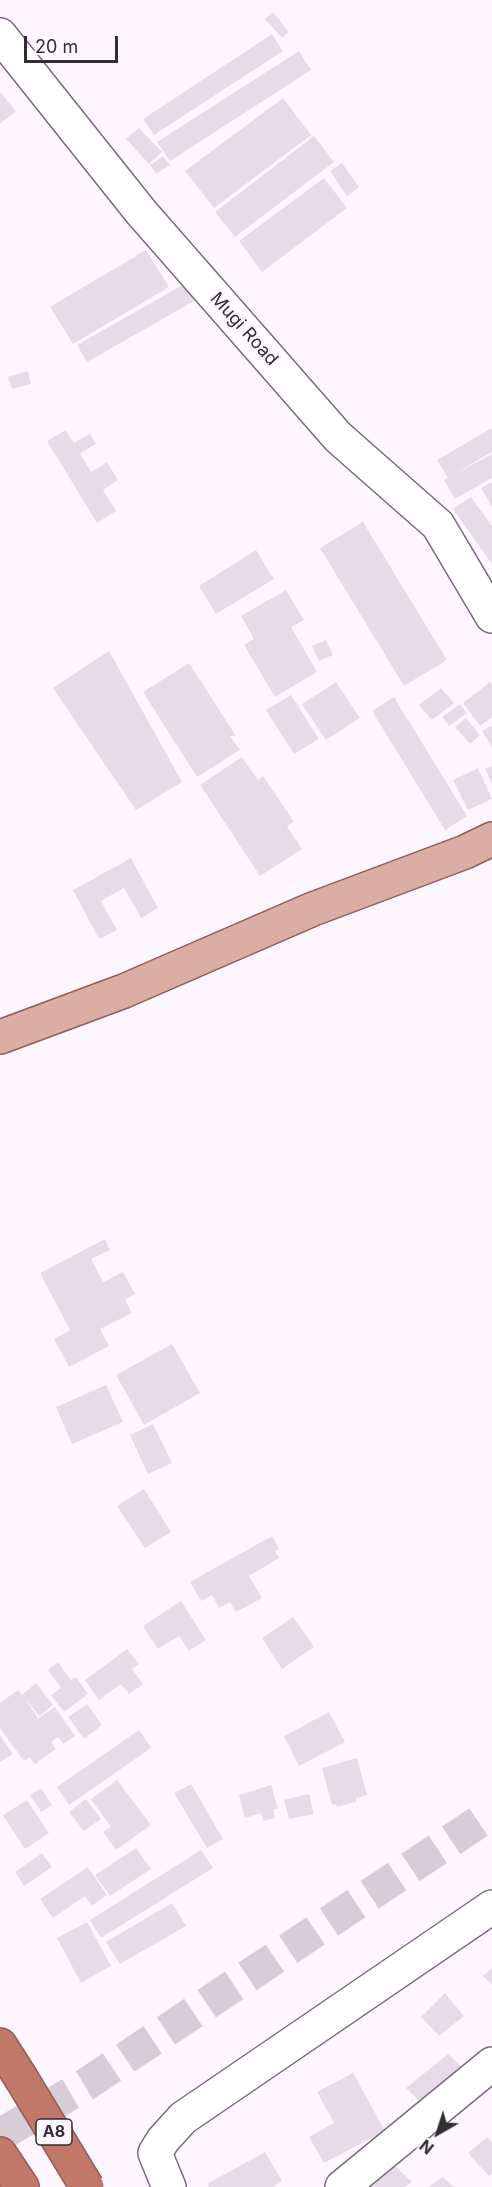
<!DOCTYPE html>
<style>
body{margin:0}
#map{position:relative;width:492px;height:2187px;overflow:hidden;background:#fef6ff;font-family:Inter,sans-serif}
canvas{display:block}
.north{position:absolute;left:408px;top:2103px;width:60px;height:60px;-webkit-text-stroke:4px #fef6ff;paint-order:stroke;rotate:219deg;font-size:16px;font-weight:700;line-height:24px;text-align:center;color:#322e33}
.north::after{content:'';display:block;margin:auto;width:21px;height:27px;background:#322e33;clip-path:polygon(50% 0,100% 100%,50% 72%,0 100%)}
.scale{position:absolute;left:24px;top:36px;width:94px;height:27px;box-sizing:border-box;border:3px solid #322e33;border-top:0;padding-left:8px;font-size:18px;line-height:21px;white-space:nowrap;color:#322e33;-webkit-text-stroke:4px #fef6ff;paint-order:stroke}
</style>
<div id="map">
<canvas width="492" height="2187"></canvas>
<div class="north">N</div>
<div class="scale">20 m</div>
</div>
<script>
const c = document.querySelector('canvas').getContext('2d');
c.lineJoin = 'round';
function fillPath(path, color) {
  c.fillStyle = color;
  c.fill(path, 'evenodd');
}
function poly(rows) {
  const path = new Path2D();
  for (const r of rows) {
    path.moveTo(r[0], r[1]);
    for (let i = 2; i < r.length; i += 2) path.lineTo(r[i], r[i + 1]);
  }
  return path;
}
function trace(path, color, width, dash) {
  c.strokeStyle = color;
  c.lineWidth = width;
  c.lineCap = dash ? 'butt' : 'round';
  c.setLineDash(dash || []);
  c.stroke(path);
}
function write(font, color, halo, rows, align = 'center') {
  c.font = font + ' Inter,sans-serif';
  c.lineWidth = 6;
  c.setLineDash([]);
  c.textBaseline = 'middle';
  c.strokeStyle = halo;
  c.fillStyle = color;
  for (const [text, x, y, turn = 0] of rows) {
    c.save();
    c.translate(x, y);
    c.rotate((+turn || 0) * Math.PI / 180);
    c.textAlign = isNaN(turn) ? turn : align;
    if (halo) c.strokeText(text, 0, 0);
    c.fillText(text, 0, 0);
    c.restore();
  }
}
const building = poly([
 [273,12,289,32,282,38,265,19],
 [272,34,283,51,154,135,143,119],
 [299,51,311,70,170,161,157,142],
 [0,92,16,111,0,124],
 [283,98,311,135,214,208,185,171],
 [139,128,162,152,149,164,126,139],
 [314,136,334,162,235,237,215,212],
 [163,156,170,165,156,174,150,165],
 [342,163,359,187,347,196,330,171],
 [324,178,347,208,262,272,239,241],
 [146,250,169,287,73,344,50,307],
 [186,283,196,300,87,362,77,345],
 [28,371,31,384,12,389,8,377],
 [492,428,492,452,453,475,492,454,492,478,455,499,444,480,448,478,437,460],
 [66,430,74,443,90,434,96,444,80,453,91,472,107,462,118,480,103,490,116,511,97,523,47,441],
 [492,482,492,507,481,488],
 [471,497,492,526,492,564,453,509],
 [363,522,447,660,404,686,320,548],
 [256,550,274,579,216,614,199,586],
 [286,590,304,620,291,627,317,672,275,697,244,645,254,639,241,616],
 [326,640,333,655,319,661,312,646],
 [109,651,182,782,136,810,53,688],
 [189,663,236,736,230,736,240,750,197,777,143,692],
 [336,682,360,718,326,740,302,704],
 [490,682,492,685,492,717,480,726,463,703],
 [441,688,454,703,432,720,419,705],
 [291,695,319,739,294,754,266,710],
 [394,697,467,816,445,830,372,711],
 [460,704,467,713,449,726,442,717],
 [466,718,480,735,470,744,455,727],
 [492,725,492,748,482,731],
 [242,757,258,780,263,776,294,822,287,826,302,849,260,876,200,785],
 [492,766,492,784,485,769],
 [478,768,492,799,468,810,453,780],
 [131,858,158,908,141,918,124,888,101,901,117,930,99,939,73,890],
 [105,1239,110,1250,91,1259,103,1282,123,1272,135,1294,125,1299,132,1313,100,1329,109,1346,69,1367,54,1339,70,1330,40,1273],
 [172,1344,200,1393,144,1425,116,1375],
 [106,1385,123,1422,72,1444,56,1407],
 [153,1424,172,1463,148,1474,130,1435],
 [144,1489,171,1532,145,1548,117,1506],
 [272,1536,279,1549,275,1551,279,1558,249,1576,262,1598,236,1612,230,1602,219,1608,212,1595,201,1601,190,1582],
 [181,1601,206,1640,189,1651,179,1636,158,1649,143,1626],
 [293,1617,314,1647,282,1669,262,1638],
 [127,1649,139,1664,132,1669,143,1684,129,1694,121,1684,99,1700,85,1680],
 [58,1662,71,1680,76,1677,88,1694,64,1712,51,1695,61,1688,48,1670],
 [36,1683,53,1705,39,1716,24,1697,38,1718,55,1707,75,1736,63,1744,58,1737,51,1742,56,1749,35,1764,29,1757,24,1761,0,1728,0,1703,18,1690,22,1695],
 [87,1704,102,1725,84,1739,68,1717],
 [329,1712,345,1742,299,1766,284,1736],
 [139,1730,151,1748,69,1805,57,1787],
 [0,1735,13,1754,0,1762],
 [357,1758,367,1795,356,1798,356,1802,337,1807,336,1804,332,1805,322,1768],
 [117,1780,151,1825,116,1850,103,1832,111,1827,91,1799],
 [191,1784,223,1839,207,1848,174,1793],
 [271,1785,278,1808,273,1810,275,1818,263,1821,261,1813,245,1818,239,1795],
 [41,1788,52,1805,41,1812,30,1795],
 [309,1794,314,1814,289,1819,284,1800],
 [86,1799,101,1819,84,1831,69,1812],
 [27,1800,49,1833,25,1849,3,1815],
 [136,1848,151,1869,110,1896,95,1875],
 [201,1850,213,1868,101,1938,90,1920],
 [42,1853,52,1867,24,1886,15,1872],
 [88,1867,107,1895,92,1906,85,1896,53,1918,40,1899],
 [172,1903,186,1926,120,1964,106,1942],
 [87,1922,111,1966,81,1983,57,1938],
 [492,1968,492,1985,483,1976],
 [445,1993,464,2016,439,2036,421,2017],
 [448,2054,468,2073,421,2103,406,2088],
 [353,2073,385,2131,324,2163,309,2137,334,2123,317,2092],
 [487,2137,492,2143,492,2173,489,2176,468,2153],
 [265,2152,282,2181,273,2187,209,2187,207,2184],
 [390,2161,412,2182,405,2187,365,2187],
 [443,2177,454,2187,428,2187]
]);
const minorTunnel = poly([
 [0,2135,85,2085,492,1813]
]);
const minor = poly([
 [0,35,141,212,338,437,438,525,492,616],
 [169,2187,155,2153,163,2140,183,2118,492,1907],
 [342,2187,492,2064]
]);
const major = poly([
 [0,1037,124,991,313,909,465,852,492,839]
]);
const highway = poly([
 [0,2045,21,2078],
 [0,2154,22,2187]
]);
const highwayBridge = poly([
 [21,2078,87,2187]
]);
const shields = [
 [54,2132,36]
];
const shieldNames = [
 ["A8",54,2132]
];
const streetNames = [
 ["Mugi Road",244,329,48]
];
fillPath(building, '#e8dbe9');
trace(minorTunnel, '#d5ced6', 33, [33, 16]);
trace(minor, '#776c79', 36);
trace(major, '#8f5e55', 36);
trace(highway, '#8f5e55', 36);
trace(minor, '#fff', 33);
trace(major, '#daaea4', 33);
trace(highway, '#c17868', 33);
trace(highwayBridge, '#8f5e55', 36, []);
trace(highwayBridge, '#c17868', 33);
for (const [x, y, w] of shields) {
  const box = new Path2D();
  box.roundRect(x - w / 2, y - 13, w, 26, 4.5);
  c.fillStyle = '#fef6ff';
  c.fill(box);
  trace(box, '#322e33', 1.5);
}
write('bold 16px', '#322e33', null, shieldNames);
write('18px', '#322e33', '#fef6ff', streetNames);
</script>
